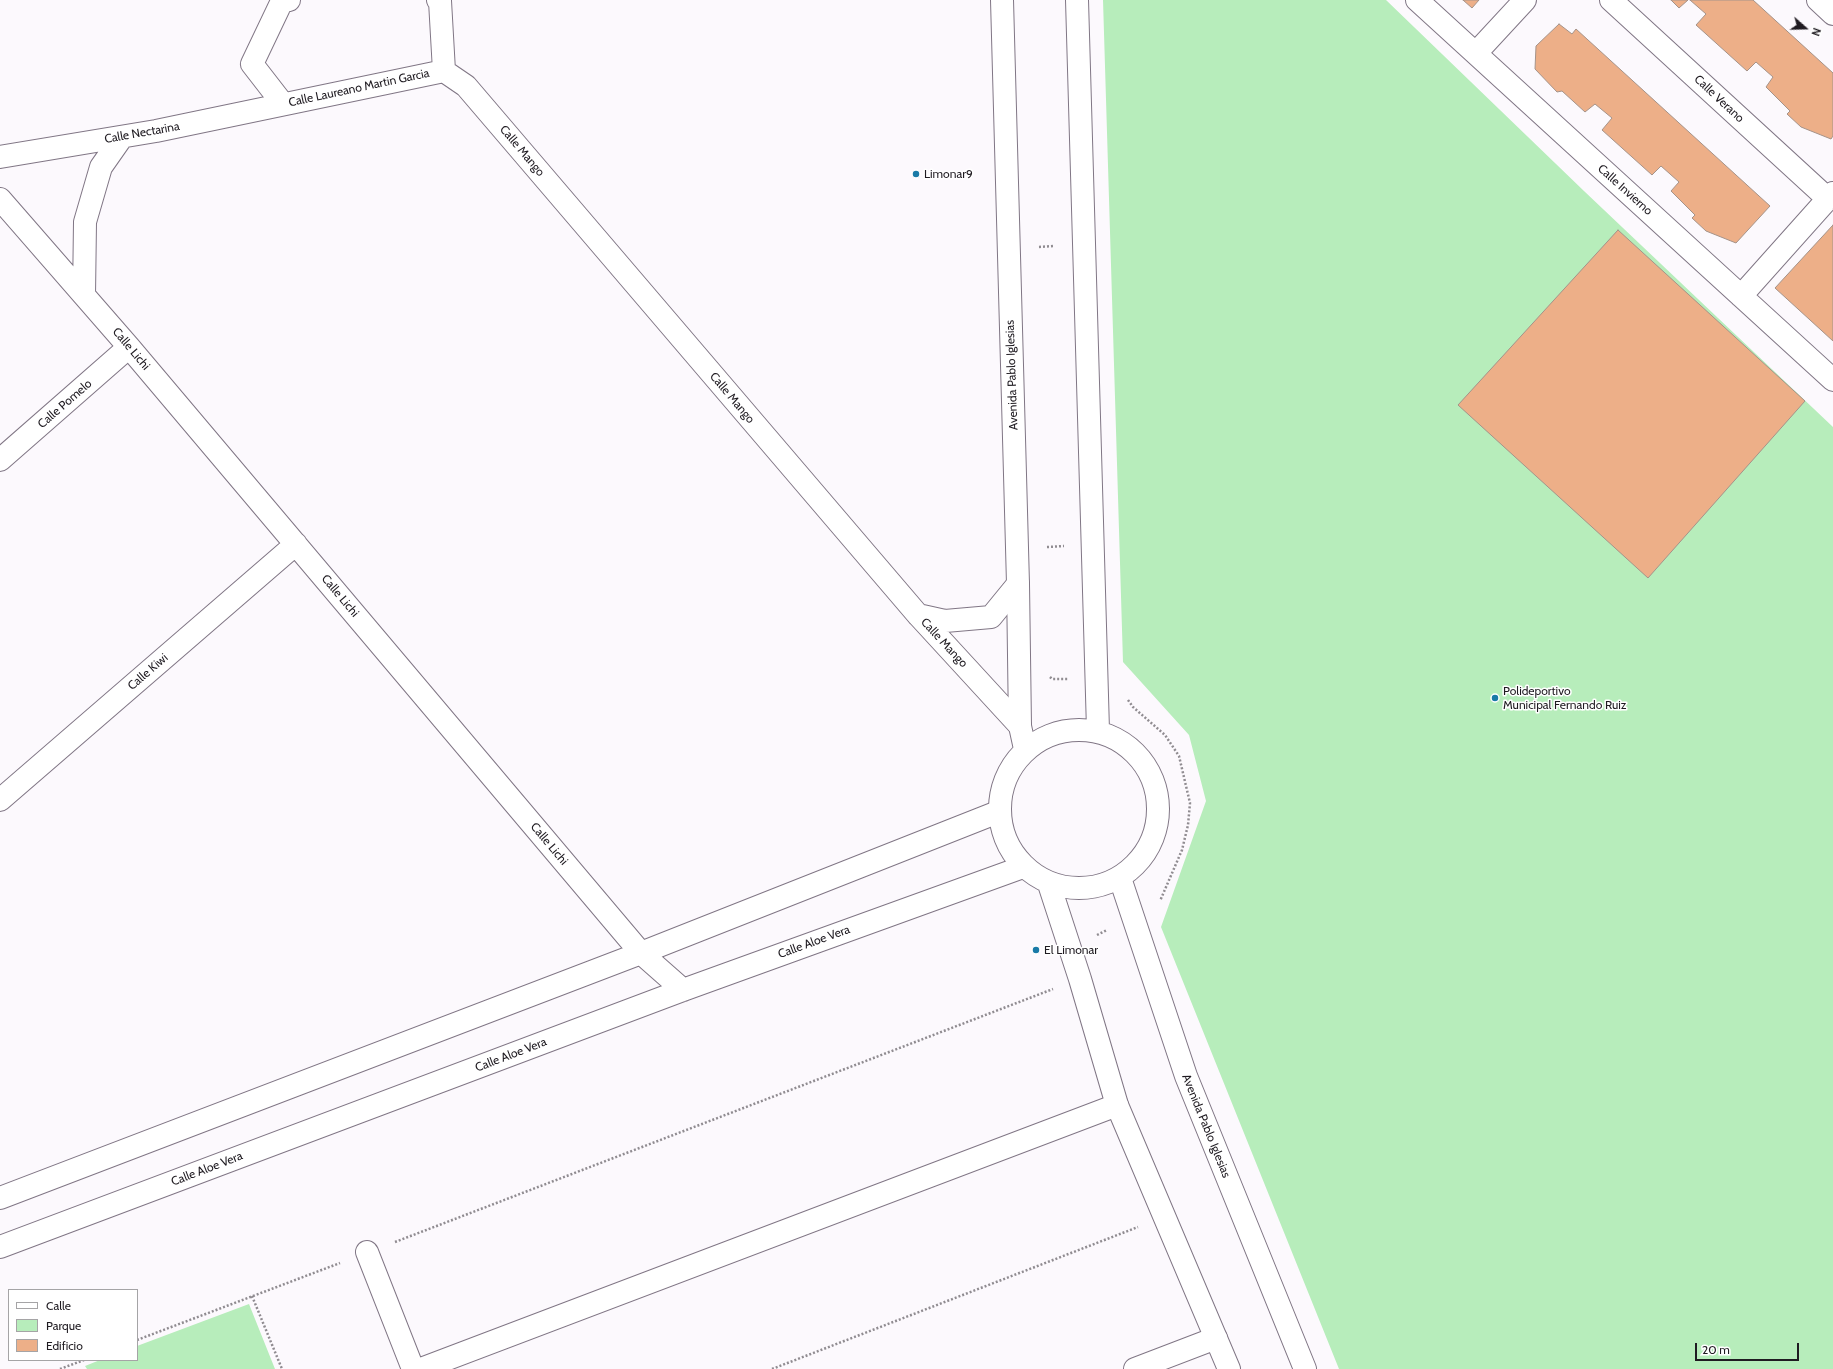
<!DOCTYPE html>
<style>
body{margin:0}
#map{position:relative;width:1833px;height:1369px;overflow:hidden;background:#fcf9fd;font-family:Cabin,sans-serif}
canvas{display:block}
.legend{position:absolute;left:8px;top:1289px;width:130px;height:72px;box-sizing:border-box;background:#fff;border:1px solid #a5a4a6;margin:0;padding:5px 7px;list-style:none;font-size:12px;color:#1f1b21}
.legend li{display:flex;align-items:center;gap:8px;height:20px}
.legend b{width:20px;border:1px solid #a5a4a6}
.north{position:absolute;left:1785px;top:8px;width:40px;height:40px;-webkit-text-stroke:3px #fff;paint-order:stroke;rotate:110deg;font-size:11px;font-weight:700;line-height:16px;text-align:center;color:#1f1b21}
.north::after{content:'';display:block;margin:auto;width:14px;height:18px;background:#1f1b21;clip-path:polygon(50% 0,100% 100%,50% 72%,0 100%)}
.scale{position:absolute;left:1695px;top:1343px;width:104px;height:18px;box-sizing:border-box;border:2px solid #1f1b21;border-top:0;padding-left:5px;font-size:12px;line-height:14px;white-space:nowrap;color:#1f1b21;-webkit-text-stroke:3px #fff;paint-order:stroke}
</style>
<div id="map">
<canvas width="1833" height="1369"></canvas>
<ul class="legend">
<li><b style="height:5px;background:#fff"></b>Calle</li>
<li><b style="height:11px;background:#b7edbb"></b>Parque</li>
<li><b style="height:11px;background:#edaf88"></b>Edificio</li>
</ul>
<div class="north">N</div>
<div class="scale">20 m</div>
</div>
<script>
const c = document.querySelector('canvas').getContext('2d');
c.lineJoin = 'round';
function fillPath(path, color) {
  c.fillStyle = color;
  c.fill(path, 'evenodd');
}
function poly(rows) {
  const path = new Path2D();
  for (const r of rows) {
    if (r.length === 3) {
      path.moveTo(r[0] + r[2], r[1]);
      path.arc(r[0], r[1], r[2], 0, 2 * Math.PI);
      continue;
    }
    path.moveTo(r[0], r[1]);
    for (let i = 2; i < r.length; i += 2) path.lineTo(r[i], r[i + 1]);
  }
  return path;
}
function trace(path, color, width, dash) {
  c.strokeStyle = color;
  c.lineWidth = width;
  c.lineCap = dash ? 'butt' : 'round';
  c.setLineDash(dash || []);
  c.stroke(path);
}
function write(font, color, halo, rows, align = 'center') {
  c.font = font + ' Cabin,sans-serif';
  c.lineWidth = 3;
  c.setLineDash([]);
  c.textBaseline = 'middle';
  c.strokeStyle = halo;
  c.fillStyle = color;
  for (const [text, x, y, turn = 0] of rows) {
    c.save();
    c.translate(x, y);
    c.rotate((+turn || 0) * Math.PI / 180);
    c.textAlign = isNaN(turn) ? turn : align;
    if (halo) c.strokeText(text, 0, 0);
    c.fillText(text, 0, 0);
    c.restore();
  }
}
const green = poly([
 [1103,0,1386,0,1584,191,1833,427,1833,1369,1339,1369,1161,927,1206,801,1189,735,1123,662],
 [249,1304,275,1369,87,1369,85,1366,100,1360,137,1360,137,1346]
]);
const building = poly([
 [1463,0,1479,0,1472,8,1463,0],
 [1671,0,1688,0,1679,8,1671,0],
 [1690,0,1753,0,1833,73,1833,136,1831,139,1801,127,1787,114,1790,111,1766,87,1773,77,1756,62,1747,71,1696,25,1706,14,1690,0],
 [1559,24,1572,34,1576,29,1770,206,1736,243,1706,231,1692,218,1695,215,1671,191,1679,182,1661,166,1652,175,1602,130,1612,118,1595,104,1585,112,1562,91,1557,92,1535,69,1536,46,1559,24],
 [1833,225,1833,341,1775,288,1833,225],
 [1618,230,1805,401,1648,578,1458,405,1618,230]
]);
const path = poly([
 [1039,247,1054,246],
 [1047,547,1064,546],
 [1050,677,1052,679,1068,679],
 [1128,700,1133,707,1165,735,1179,756,1190,803,1188,825,1182,850,1160,901],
 [1097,935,1107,930],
 [395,1242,1053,989],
 [252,1296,282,1369],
 [137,1340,340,1263],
 [60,1369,84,1360],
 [772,1369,1138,1227]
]);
const minor = poly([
 [1417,0,1833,380],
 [1611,0,1828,199],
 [1818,0,1833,14],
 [1476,53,1525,0],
 [444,71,466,86,918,615,1020,726],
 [283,104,252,64,282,1,289,0],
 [0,157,156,131,444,71,440,1,438,0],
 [0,199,129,347,641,953,683,990],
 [84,295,85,222,101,167,122,137],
 [1741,296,1833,193],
 [0,460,129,347],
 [918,615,945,621,991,617,1018,584],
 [0,800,296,544],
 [0,1198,641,953,998,812],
 [0,1247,683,990,1023,867],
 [367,1252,413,1369],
 [421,1369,1117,1105],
 [1135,1369,1216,1338]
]);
const tertiary = poly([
 [1002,0,1018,584,1020,726,1025,749],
 [1077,0,1098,730],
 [1079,809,79],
 [1120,878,1186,1076,1305,1369],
 [1049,884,1080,979,1117,1105,1229,1369]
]);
const markers = [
 [916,174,4,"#197aa7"],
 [1495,698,4,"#197aa7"],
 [1036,950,4,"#197aa7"]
];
const streetNames = [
 ["Calle Laureano Martin Garcia",359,88,-12],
 ["Calle Verano",1719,99,43],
 ["Calle Nectarina",142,133,-10],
 ["Calle Mango",522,151,50],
 ["Calle Invierno",1625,190,42],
 ["Calle Lichi",131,349,50],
 ["Avenida Pablo Iglesias",1012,375,-92],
 ["Calle Mango",732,398,50],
 ["Calle Pomelo",65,404,-41],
 ["Calle Lichi",340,596,50],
 ["Calle Mango",944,643,47],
 ["Calle Kiwi",148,672,-41],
 ["Calle Lichi",549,844,50],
 ["Calle Aloe Vera",814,942,-20],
 ["Calle Aloe Vera",511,1055,-21],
 ["Avenida Pablo Iglesias",1206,1126,68],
 ["Calle Aloe Vera",207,1169,-21]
];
const poiNames = [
 ["Limonar9",924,174],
 ["Polideportivo",1503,691],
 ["Municipal Fernando Ruiz",1503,705],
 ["El Limonar",1044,950]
];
fillPath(green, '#b7edbb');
fillPath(building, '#edaf88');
trace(building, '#a59389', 1);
trace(minor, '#807685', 24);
trace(tertiary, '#807685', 24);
trace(path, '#908c91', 2.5, [2, 2]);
trace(minor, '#fff', 22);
trace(tertiary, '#fff', 22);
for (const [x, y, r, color] of markers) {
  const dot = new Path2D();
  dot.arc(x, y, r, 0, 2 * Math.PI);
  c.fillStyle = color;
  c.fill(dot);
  trace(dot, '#fff', 1.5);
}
write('12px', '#1f1b21', '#fff', streetNames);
write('12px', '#1f1b21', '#fff', poiNames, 'left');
</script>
